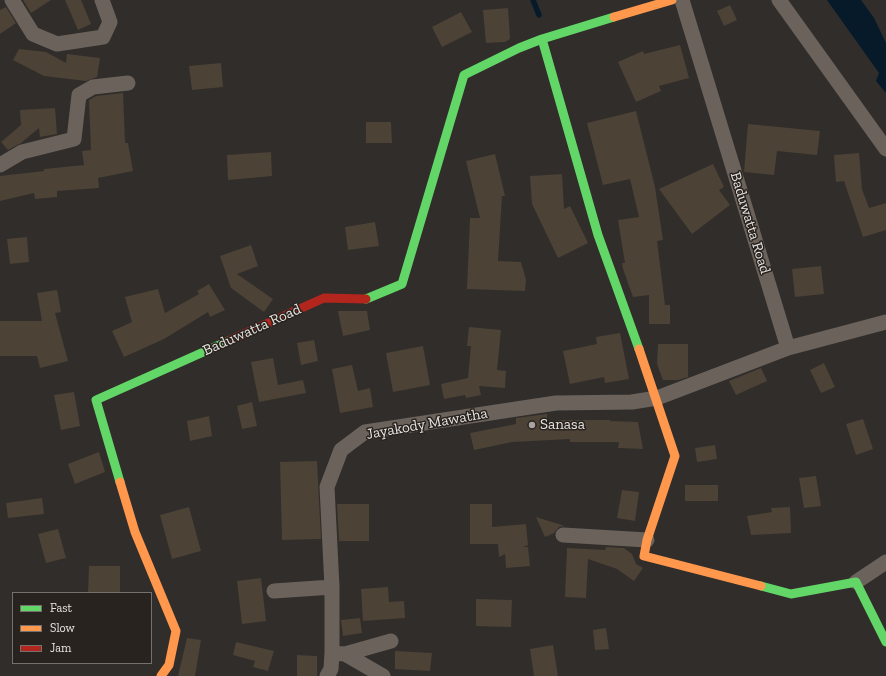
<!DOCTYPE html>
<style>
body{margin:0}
#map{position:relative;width:886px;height:676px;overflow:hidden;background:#302d2b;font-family:"Zilla Slab",serif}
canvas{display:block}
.legend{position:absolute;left:12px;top:592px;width:140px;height:72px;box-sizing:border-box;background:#28231f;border:1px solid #75706d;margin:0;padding:5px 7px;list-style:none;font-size:12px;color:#e8e4e1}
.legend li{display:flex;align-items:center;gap:8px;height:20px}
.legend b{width:20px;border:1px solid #75706d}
</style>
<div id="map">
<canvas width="886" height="676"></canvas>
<ul class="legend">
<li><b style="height:5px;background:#63d668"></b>Fast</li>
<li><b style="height:5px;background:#ff974d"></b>Slow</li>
<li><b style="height:5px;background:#b3261e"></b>Jam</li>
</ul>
</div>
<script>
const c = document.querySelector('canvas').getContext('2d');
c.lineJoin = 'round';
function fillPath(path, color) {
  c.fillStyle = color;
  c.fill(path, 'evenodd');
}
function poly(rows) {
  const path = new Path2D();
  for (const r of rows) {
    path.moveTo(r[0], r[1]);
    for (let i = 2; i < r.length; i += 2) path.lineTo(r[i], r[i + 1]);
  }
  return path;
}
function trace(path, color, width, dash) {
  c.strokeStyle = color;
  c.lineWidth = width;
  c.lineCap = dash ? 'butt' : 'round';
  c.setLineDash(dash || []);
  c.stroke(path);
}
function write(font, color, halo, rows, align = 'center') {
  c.font = font + ' "Zilla Slab",serif';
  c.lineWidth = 3;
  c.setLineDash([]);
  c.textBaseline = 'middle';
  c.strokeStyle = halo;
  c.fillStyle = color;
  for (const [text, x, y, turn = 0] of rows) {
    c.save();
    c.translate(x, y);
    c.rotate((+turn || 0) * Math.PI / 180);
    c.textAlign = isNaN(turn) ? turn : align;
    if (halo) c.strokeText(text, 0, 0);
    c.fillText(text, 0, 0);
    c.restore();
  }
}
const water = poly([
 [827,0,861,0,874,18,886,43,886,93,876,81,879,73]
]);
const stream = poly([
 [533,0,539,15]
]);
const building = poly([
 [23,0,51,0,31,13],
 [65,0,81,0,91,24,78,30],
 [730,5,737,20,724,26,717,11],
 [6,7,16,23,0,34,0,10],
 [508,8,510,39,505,42,486,43,483,10],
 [461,12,472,32,442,47,432,27],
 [680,45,689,78,659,86,661,91,636,102,618,62,643,51,644,54],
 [19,49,46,52,66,63,67,54,100,58,97,77,86,81,44,76,13,60],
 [221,63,223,87,192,90,189,66],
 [123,93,125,143,128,143,133,171,98,178,99,188,57,191,57,197,35,199,34,193,0,201,0,176,44,171,44,169,84,165,82,151,91,150,89,100,96,96],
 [55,108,57,134,40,137,39,128,21,143,8,150,1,142,21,125,20,110],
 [636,111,655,187,663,240,657,241,665,305,670,305,670,324,649,324,649,295,633,297,623,269,622,263,625,263,618,220,639,217,630,179,603,185,587,123],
 [366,122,391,122,392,143,366,143],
 [748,124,820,131,817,155,777,151,774,175,744,172],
 [271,152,272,176,228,180,227,155],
 [859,153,862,189,869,208,886,203,886,230,863,237,844,181,836,182,834,155],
 [495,154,505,196,502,196,498,261,521,262,526,280,525,291,467,289,470,218,480,218,466,161],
 [713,164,724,187,719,190,730,205,692,234,659,189],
 [562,174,564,209,570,206,588,243,558,258,532,204,530,176],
 [375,222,379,246,348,250,345,227],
 [27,237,29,262,10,264,7,239],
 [251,245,258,266,237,274,273,299,264,312,231,288,220,256],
 [821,266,824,294,795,297,792,269],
 [209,284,225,310,210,317,208,312,164,339,124,357,112,331,132,322,125,297,158,289,165,313,199,294,197,291],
 [57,290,61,312,55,313,68,361,40,368,37,356,0,356,0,321,42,321,37,293],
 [338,311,367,311,370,330,343,336],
 [469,327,501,330,497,370,506,371,505,388,479,386,481,395,466,398,465,395,444,399,441,384,468,378,471,346,467,346],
 [620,333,629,379,605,383,604,377,570,384,563,351,597,344,596,337],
 [314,340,318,361,301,365,297,343],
 [658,344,688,344,688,377,678,380,663,380,657,364],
 [423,346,430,385,393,392,386,353],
 [273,358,278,385,303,380,306,393,259,402,251,362],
 [824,363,835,387,821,393,810,370],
 [352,365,358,391,370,388,373,407,340,413,332,369],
 [761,368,767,381,736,395,729,381],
 [74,392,80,426,61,430,54,395],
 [252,402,257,426,242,429,237,406],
 [547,414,547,424,558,420,610,420,610,421,638,422,643,449,618,448,619,442,570,442,570,439,512,442,474,450,470,433,516,424,516,418],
 [209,416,212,436,190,441,187,421],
 [863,419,873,449,856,455,846,424],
 [715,445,717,459,697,462,695,448],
 [99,452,105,472,75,484,68,464],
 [317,461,321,539,282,540,280,462],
 [816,476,821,506,804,508,799,478],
 [685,485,718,485,718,501,685,501],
 [622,490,639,492,635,521,617,518],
 [42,498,44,514,8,518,6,503],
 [337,504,369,504,369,541,339,541],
 [470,504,492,504,492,527,526,524,528,545,523,547,528,547,530,566,506,568,505,554,499,557,498,544,470,544],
 [189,507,201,551,172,559,160,515],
 [790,507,791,533,751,535,747,516,772,512,771,508],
 [536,517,565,526,559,527,554,533,545,537],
 [58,529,66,558,46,563,38,534],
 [606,547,624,548,632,554,636,564,643,568,634,581,617,569,588,559,586,598,565,597,567,548,605,550],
 [89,566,120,566,120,593,88,593],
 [261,578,266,621,242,624,237,581],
 [388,587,389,602,404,601,405,618,363,621,361,589],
 [476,599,512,600,511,627,476,626],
 [360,618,362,633,343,636,341,620],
 [606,628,609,649,595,650,593,630],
 [187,638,201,640,195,676,178,676],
 [236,642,274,651,268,671,253,667,255,661,233,655],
 [553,645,558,676,534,676,530,649],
 [395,651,432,653,430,671,395,669],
 [297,655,317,656,317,676,297,676]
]);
const street = poly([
 [12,0,33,34,57,44,103,37,110,22,102,0],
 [682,0,788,348,886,322],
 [779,0,886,149],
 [0,165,22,152,74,139,79,95,93,87,128,83],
 [563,535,647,540],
 [856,582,886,562],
 [274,591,332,587],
 [345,654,391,641],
 [327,676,331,669,332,653],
 [383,676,345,654,332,653,332,587,327,487,341,450,365,432,556,403,632,402,657,398,788,348]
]);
const fast = poly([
 [542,39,598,235,639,349],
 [366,299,402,284,464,75,519,48,542,39,614,17],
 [120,482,96,400,228,341],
 [761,586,791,594,856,582,886,642]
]);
const slow = poly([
 [614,17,672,0],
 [639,349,675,456,647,540,644,556,761,586],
 [120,482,135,532,176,631,169,665,161,676]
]);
const jam = poly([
 [228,341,324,298,366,299]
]);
const markers = [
 [532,425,4,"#a8a4a1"]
];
const streetNames = [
 ["Baduwatta Road",750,223,73],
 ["Baduwatta Road",252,330,-24],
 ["Jayakody Mawatha",427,424,-10]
];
const poiNames = [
 ["Sanasa",540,425]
];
fillPath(water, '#071a2a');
trace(stream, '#071a2a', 5.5);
fillPath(building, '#4c4236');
trace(street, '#6b635b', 15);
trace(fast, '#63d668', 9);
trace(slow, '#ff974d', 9);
trace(jam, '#b3261e', 9);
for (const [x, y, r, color] of markers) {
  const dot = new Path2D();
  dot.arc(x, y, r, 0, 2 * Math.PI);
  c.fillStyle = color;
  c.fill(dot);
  trace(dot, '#28231f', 1.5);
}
write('15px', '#e8e4e1', '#28231f', streetNames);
write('15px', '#e8e4e1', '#28231f', poiNames, 'left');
</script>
